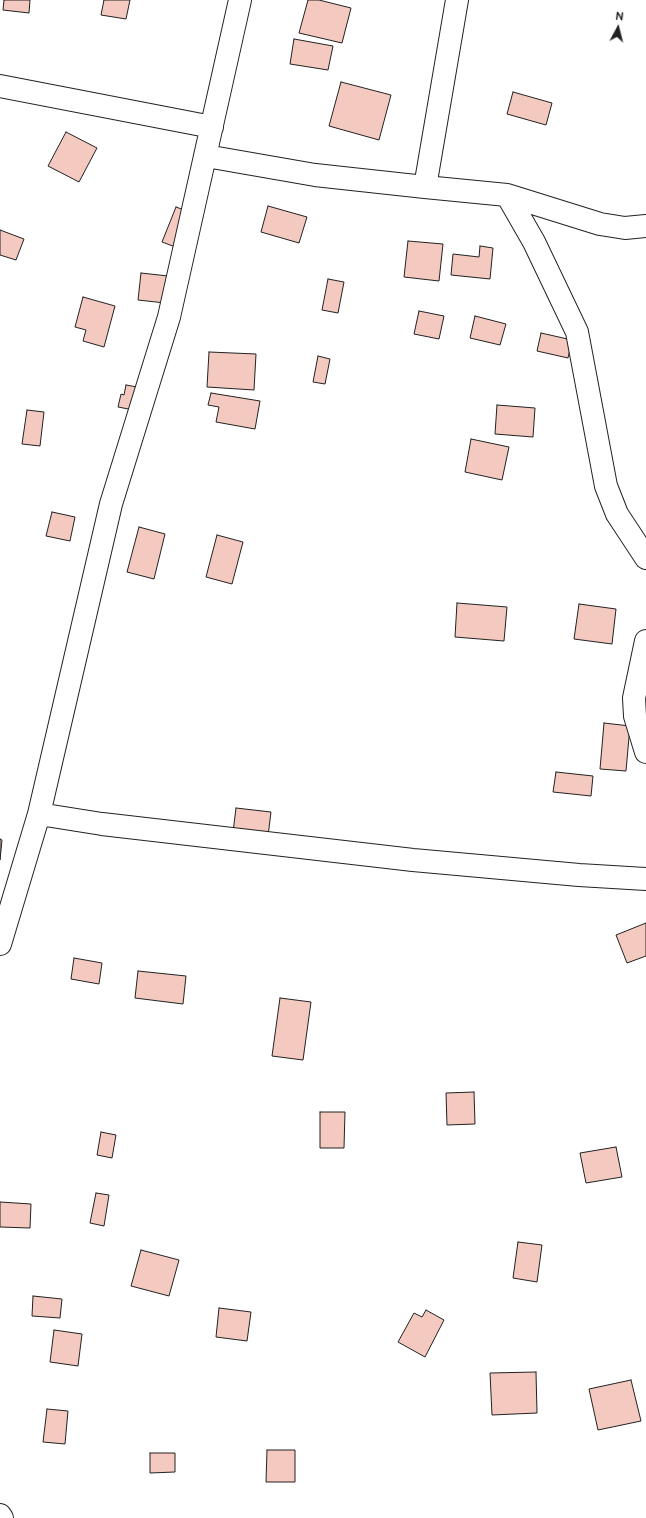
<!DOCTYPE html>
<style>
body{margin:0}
#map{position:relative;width:646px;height:1518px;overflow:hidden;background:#fff;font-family:Ubuntu,sans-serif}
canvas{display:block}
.north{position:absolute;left:598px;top:8px;width:40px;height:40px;-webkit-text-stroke:3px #fff;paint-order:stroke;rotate:7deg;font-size:11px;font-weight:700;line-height:16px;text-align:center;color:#222}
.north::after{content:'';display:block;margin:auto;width:14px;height:18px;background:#222;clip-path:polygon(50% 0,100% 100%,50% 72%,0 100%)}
</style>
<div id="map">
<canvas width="646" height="1518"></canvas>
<div class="north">N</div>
</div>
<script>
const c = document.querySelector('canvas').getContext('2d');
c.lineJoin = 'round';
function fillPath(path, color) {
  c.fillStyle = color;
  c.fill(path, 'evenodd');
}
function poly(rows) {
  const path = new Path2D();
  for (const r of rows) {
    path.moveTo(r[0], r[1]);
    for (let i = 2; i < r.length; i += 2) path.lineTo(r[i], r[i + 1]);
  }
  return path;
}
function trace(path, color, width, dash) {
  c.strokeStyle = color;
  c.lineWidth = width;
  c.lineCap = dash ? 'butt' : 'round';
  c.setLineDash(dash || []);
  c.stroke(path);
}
const building = poly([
 [4,0,30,0,29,13,3,10,4,0],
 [104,0,130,0,126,19,101,15,104,0],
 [308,0,319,0,351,8,342,43,299,33,308,0],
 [294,39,333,46,328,70,290,64,294,39],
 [341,82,391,95,379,140,329,126,341,82],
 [513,92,552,103,546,125,507,114,513,92],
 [66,132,97,148,79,182,48,166,66,132],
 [268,206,307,217,299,243,261,232,268,206],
 [176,207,203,217,189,252,162,242,176,207],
 [0,230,24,239,16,260,0,255,0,230],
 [408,241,443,244,439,281,404,277,408,241],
 [480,246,493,248,490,279,451,275,453,254,479,257,480,246],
 [141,273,168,276,165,303,138,300,141,273],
 [328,279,344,282,338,313,322,310,328,279],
 [83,297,115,306,104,347,83,341,86,330,75,327,83,297],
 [419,311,444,316,439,339,414,334,419,311],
 [475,316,506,324,500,345,470,338,475,316],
 [541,333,572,340,568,358,537,351,541,333],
 [209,352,256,354,254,390,207,387,209,352],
 [318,356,330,359,325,384,313,382,318,356],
 [126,385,143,388,139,411,118,407,121,394,124,395,126,385],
 [211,393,260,401,255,429,216,422,219,407,208,405,211,393],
 [497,405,535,408,533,437,495,434,497,405],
 [27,410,44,412,40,446,22,444,27,410],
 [471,439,509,447,502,480,465,472,471,439],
 [52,512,75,517,70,541,46,536,52,512],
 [139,527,165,534,154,579,127,572,139,527],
 [217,535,243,542,232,584,206,577,217,535],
 [457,603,507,607,504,641,455,637,457,603],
 [579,604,616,609,612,644,574,639,579,604],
 [604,723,630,726,626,771,600,769,604,723],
 [556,772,593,776,591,796,553,792,556,772],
 [236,808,271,812,268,836,233,832,236,808],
 [0,839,2,840,0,860,0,839],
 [646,923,646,956,627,963,616,935,646,923],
 [74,958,102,963,99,984,71,979,74,958],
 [138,971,186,976,183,1004,135,998,138,971],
 [280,998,311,1002,303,1060,272,1056,280,998],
 [474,1092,475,1124,447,1125,446,1093,474,1092],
 [320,1112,345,1112,344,1148,320,1148,320,1112],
 [101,1132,116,1135,112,1158,97,1155,101,1132],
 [616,1147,622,1177,586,1183,580,1153,616,1147],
 [96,1193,109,1195,104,1226,90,1223,96,1193],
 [0,1202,31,1204,30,1228,0,1227,0,1202],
 [518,1242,542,1245,537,1282,513,1278,518,1242],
 [141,1250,179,1260,169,1296,131,1286,141,1250],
 [33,1296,62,1299,60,1318,32,1316,33,1296],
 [219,1308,251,1312,247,1341,216,1337,219,1308],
 [426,1310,444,1320,425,1357,398,1342,414,1313,422,1317,426,1310],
 [54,1330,82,1334,78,1366,50,1362,54,1330],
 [536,1372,537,1413,492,1415,490,1373,536,1372],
 [631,1380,641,1421,598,1430,589,1389,631,1380],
 [47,1409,68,1411,65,1444,43,1442,47,1409],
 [267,1450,295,1450,295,1482,266,1482,267,1450],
 [150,1453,175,1453,175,1472,150,1473,150,1453]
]);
const street = poly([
 [0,86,212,127],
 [206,156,315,175,425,187,507,195,600,224,625,228,646,226],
 [425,187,457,0],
 [507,195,534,242,577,332,606,486,617,514,646,558],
 [646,641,634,698,635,716,646,752],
 [39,814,102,824,413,860,579,875,646,879],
 [0,944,39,814,111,504,169,317,240,0],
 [0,1515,2,1518]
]);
fillPath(building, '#f3c9c0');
trace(building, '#222', 1);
trace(street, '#222', 24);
trace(street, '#fff', 22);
</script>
